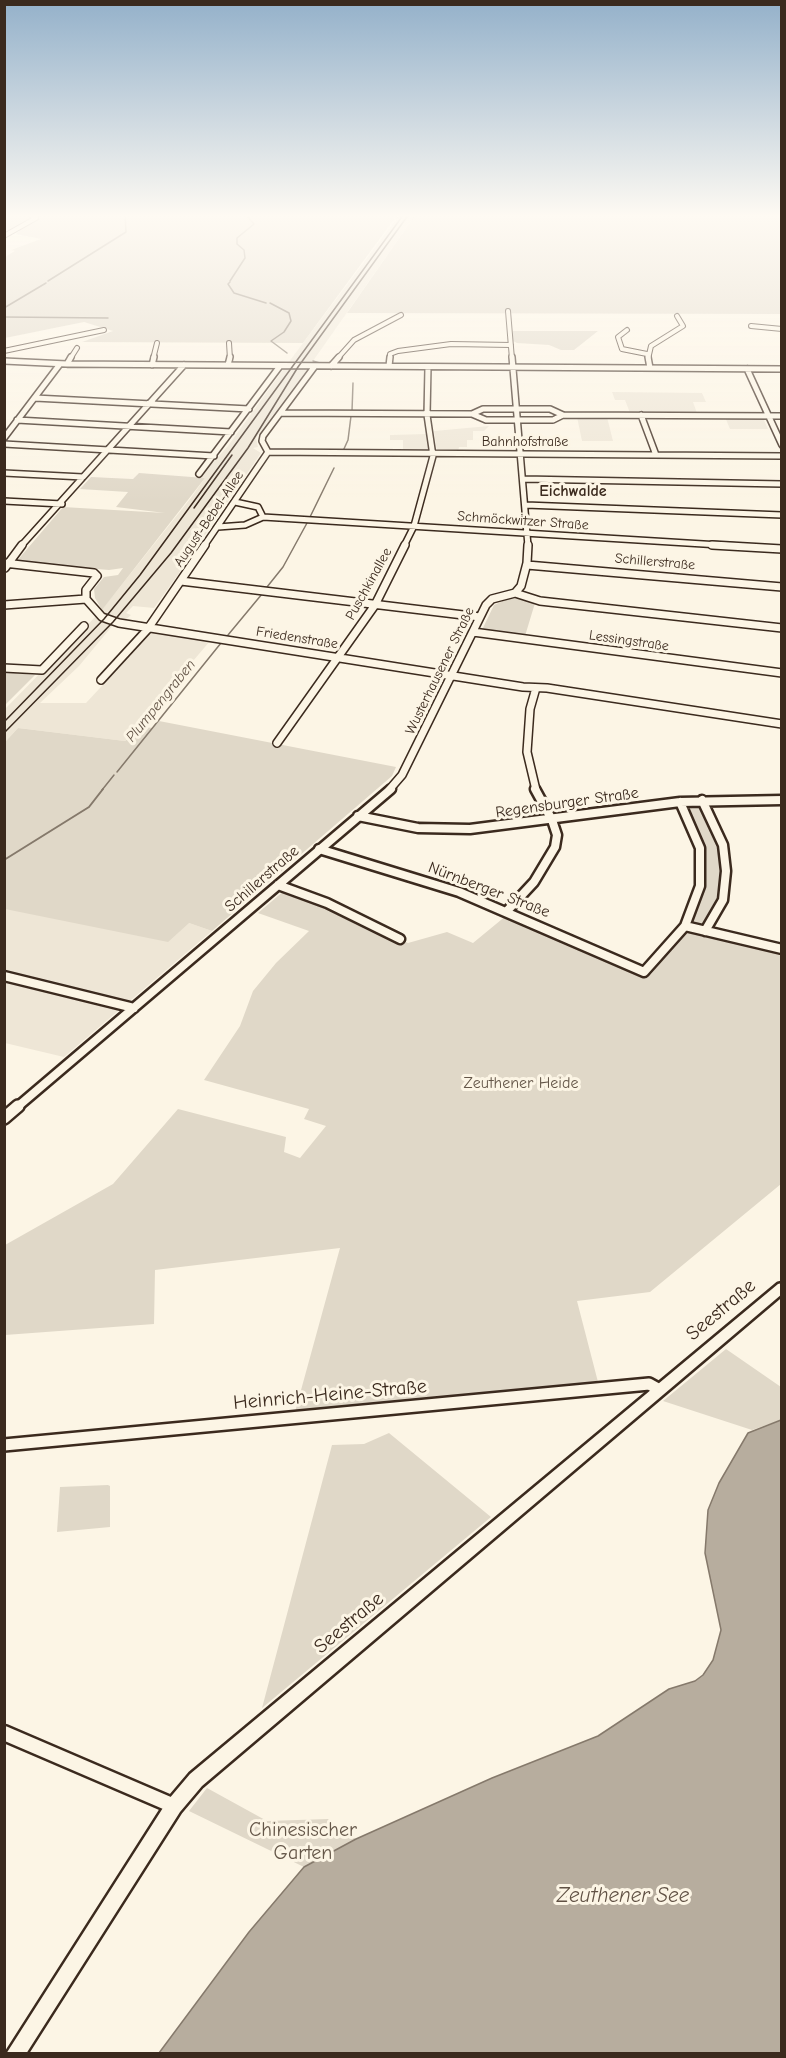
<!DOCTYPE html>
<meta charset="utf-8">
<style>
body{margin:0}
#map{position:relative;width:786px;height:2058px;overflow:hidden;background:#fcf5e5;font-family:"Comic Neue",sans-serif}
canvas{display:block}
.frame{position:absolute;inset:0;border:6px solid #3b2a1e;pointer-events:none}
</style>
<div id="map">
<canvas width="786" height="2058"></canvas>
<div class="frame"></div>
</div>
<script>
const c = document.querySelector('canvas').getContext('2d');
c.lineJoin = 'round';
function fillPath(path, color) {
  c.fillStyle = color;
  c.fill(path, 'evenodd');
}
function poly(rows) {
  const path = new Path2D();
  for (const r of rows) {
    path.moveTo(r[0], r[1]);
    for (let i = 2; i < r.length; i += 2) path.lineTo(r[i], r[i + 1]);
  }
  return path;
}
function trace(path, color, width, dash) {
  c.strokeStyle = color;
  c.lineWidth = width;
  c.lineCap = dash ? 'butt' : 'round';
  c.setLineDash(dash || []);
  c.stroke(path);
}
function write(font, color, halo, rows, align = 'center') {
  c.font = font + ' "Comic Neue",sans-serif';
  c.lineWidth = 6;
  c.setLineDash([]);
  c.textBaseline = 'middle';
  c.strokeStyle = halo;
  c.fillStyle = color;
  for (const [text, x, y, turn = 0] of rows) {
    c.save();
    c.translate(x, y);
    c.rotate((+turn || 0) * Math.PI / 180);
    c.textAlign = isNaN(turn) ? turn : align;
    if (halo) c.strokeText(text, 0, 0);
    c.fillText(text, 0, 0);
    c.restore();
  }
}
const built = poly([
 [400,214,416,214,313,361,322,364,288,363],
 [285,367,309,367,256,438,258,447,253,448,261,453,175,579,154,608,133,606,126,613,131,615,124,621,113,625,79,666,40,703,86,703,152,632,210,641,125,741,18,728,5,742,5,709,100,612,190,499,205,478,200,477,228,446],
 [612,392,702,393,706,402,693,402,697,413,630,413,625,400,615,400],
 [577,417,607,417,613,441,582,441],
 [725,417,763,418,768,429,730,429],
 [489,426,484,431,473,431,473,440,467,440,467,447,459,447,458,452,437,451,434,431],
 [426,434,428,451,403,451,403,440,390,440,390,435],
 [5,909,189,923,212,931,64,1057,5,1043]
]);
const green = poly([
 [5,214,398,214,303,343,82,342,113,331,84,322,5,338,5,257,15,251,11,250,41,239,16,234,19,231,5,230],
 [416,214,781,214,781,314,347,313],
 [513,331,598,331,574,350,561,350,549,345,517,343,513,341],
 [139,473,205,478,102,610,95,598,94,589,104,577,118,575,123,568,109,570,16,562,63,507,165,513,116,507,128,492,80,489,91,477,133,479],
 [510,598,528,599,535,603,525,636,482,630,494,605],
 [5,672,35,675,5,705,4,672],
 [159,721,396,767,392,776,212,931,189,923,168,942,5,909,5,742,18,728,125,741,143,727,153,728],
 [700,803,721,850,723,867,719,900,703,928,690,925,701,896,704,850,685,804],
 [285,890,317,902,408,943,447,932,473,943,507,915,644,977,651,974,688,930,781,952,781,1184,650,1292,577,1301,598,1382,295,1412,340,1248,155,1270,154,1324,5,1335,5,1245,113,1184,178,1109,286,1137,284,1152,300,1158,326,1126,304,1119,309,1109,204,1080,240,1026,253,991,276,963,309,931,258,913],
 [726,1349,781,1387,781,1420,752,1430,663,1401],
 [389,1433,491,1517,262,1708,332,1445,364,1444],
 [108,1485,110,1486,110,1527,57,1532,60,1487],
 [207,1788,267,1821,328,1819,356,1839,304,1867,189,1811]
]);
const water = poly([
 [781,1420,781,2053,159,2053,249,1932,304,1867,356,1839,492,1778,598,1736,669,1689,695,1681,703,1675,713,1660,721,1630,705,1553,708,1510,719,1483,748,1433,781,1420]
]);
const streamFar1 = poly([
 [125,214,126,232],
 [48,281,126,232],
 [230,281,245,258,244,250,237,244,237,238,254,224,245,214],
 [230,282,228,284,234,293,266,303],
 [270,303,289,313,291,321,284,332,271,341,287,353],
 [4,308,46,283],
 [4,317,108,318],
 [313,361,323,364],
 [352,411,353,383],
 [343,451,348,440,351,416],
 [310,517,334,468],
 [267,587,283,567,307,523],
 [228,635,262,594],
 [117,772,221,643],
 [102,790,114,775]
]);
const stream = poly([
 [4,860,89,807,103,789]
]);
const minorFar5 = poly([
 [4,236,36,218,29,214],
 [508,311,512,359],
 [751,326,782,329],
 [627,330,618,337,622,349,647,354],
 [229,343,230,359],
 [4,351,104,330],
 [70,359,77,348],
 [153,359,157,343],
 [337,359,354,340,401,315],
 [390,359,390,354,398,351,451,344,511,345],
 [648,359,651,346,683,326,677,316]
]);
const minorFar4 = poly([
 [512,357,528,546],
 [648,357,650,368],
 [4,361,67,364,782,369],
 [67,364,71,357],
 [152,365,154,357],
 [228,365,230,357],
 [331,366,339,357],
 [389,366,390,357],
 [747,369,782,445],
 [35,398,249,409],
 [281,413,472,414,486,420,553,420,563,415],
 [472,414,483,409,550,409,563,415,782,416],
 [641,415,656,455],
 [17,420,231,432],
 [4,438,60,364],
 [4,444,214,456],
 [268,452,782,456],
 [268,452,262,441,263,436,315,366],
 [4,473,83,477],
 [199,474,280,366],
 [524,479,782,484],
 [4,501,62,504],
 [526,505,782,515],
 [263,517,736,546],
 [218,527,245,525,263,517,258,507,235,502],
 [21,546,184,365],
 [204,546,268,452],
 [404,546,414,526,433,456,427,415,428,367]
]);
const minorFar3 = poly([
 [712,545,782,549],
 [4,563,94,573,97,576,86,590,86,599,102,617,119,623,523,687,547,688,782,724],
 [527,565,782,587],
 [5,568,22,545],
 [181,581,480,617],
 [515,593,521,586,527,563,528,545],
 [4,605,86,599],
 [473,632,782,673],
 [4,668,42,670,84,626],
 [101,680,147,630,205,545],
 [536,688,530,709,527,752,536,790],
 [277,743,375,605,405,545],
 [389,790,402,775,486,605,492,599,515,593,540,601,782,628]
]);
const minorFar2 = poly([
 [702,800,723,845,726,871,723,900,705,931],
 [358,816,418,828,470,829,680,802,782,800],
 [319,849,459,892,644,972,685,926,700,886,700,848,680,802],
 [278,885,327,903,400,939],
 [507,911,534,882,555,847,557,835,552,820,535,789],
 [685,926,782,949],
 [4,976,134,1008],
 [16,1108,391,789]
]);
const minorFar1 = poly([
 [4,1118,18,1106],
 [4,1445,649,1384,658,1389]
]);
const minor = poly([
 [4,1733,174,1806]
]);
const major = poly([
 [782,1283,782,1294,202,1786,180,1812,26,2054,6,2054,168,1800,190,1774,778,1284,782,1283]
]);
const tram = poly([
 [194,508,232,455],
 [4,733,113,622,171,553,248,448,298,367,409,214]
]);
const rail = poly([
 [4,722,104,619,140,575,404,214]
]);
const farStreetnames = [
 ["Bahnhofstraße",525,442],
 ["August-Bebel-Allee",209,519,-56],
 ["Schmöckwitzer Straße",523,521,4],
 ["Schillerstraße",655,562,5],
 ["Puschkinallee",369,584,-61],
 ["Friedenstraße",297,638,9],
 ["Lessingstraße",629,641,8],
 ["Wusterhausener Straße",440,671,-64]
];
const farWaternames = [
 ["Plumpengraben",161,701,-51]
];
const farQuarternames = [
 ["Eichwalde",573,491]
];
const streetNames = [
 ["Regensburger Straße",567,803,-8],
 ["Schillerstraße",262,879,-41],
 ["Nürnberger Straße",489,890,21]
];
const parkNames = [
 ["Zeuthener Heide",521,1083]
];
const nearStreetnames = [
 ["Seestraße",721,1310,-40],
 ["Heinrich-Heine-Straße",330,1395,-5],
 ["Seestraße",349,1623,-40]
];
const nearParknames = [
 ["Chinesischer",303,1830],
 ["Garten",303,1853]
];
const nearWaternames = [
 ["Zeuthener See",623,1896]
];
fillPath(built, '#eee6d6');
fillPath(green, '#e0d8c8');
fillPath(water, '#b7ad9e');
trace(water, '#85796b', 1.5);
trace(streamFar1, '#85796b', 1.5);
trace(stream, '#85796b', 2);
trace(minorFar5, '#3b2a1e', 6);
trace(minorFar4, '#3b2a1e', 8);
trace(minorFar3, '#3b2a1e', 10);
trace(minorFar2, '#3b2a1e', 13);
trace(minorFar1, '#3b2a1e', 16);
trace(minor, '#3b2a1e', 19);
trace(major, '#3b2a1e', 5);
trace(minorFar5, '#fcf5e5', 4);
trace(minorFar4, '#fcf5e5', 5);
trace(minorFar3, '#fcf5e5', 7);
trace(minorFar2, '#fcf5e5', 8);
trace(minorFar1, '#fcf5e5', 11);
trace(minor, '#fcf5e5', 14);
fillPath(major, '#fcf5e5');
trace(tram, '#3b2a1e', 1.5);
trace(rail, '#3b2a1e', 1.5);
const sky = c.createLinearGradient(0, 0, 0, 502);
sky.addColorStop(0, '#94b1ca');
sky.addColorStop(0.43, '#fefaf3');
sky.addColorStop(1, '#fefaf300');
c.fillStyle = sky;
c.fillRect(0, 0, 786, 502);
write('14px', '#3b2a1e', '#fcf5e5', farStreetnames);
write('italic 15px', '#605144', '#fcf5e5', farWaternames);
write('bold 16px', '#3b2a1e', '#fcf5e5', farQuarternames);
write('16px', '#3b2a1e', '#fcf5e5', streetNames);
write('16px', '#645648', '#fcf5e5', parkNames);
write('20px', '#3b2a1e', '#fcf5e5', nearStreetnames);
write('20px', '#645648', '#fcf5e5', nearParknames);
write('italic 21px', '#605144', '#fcf5e5', nearWaternames);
</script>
